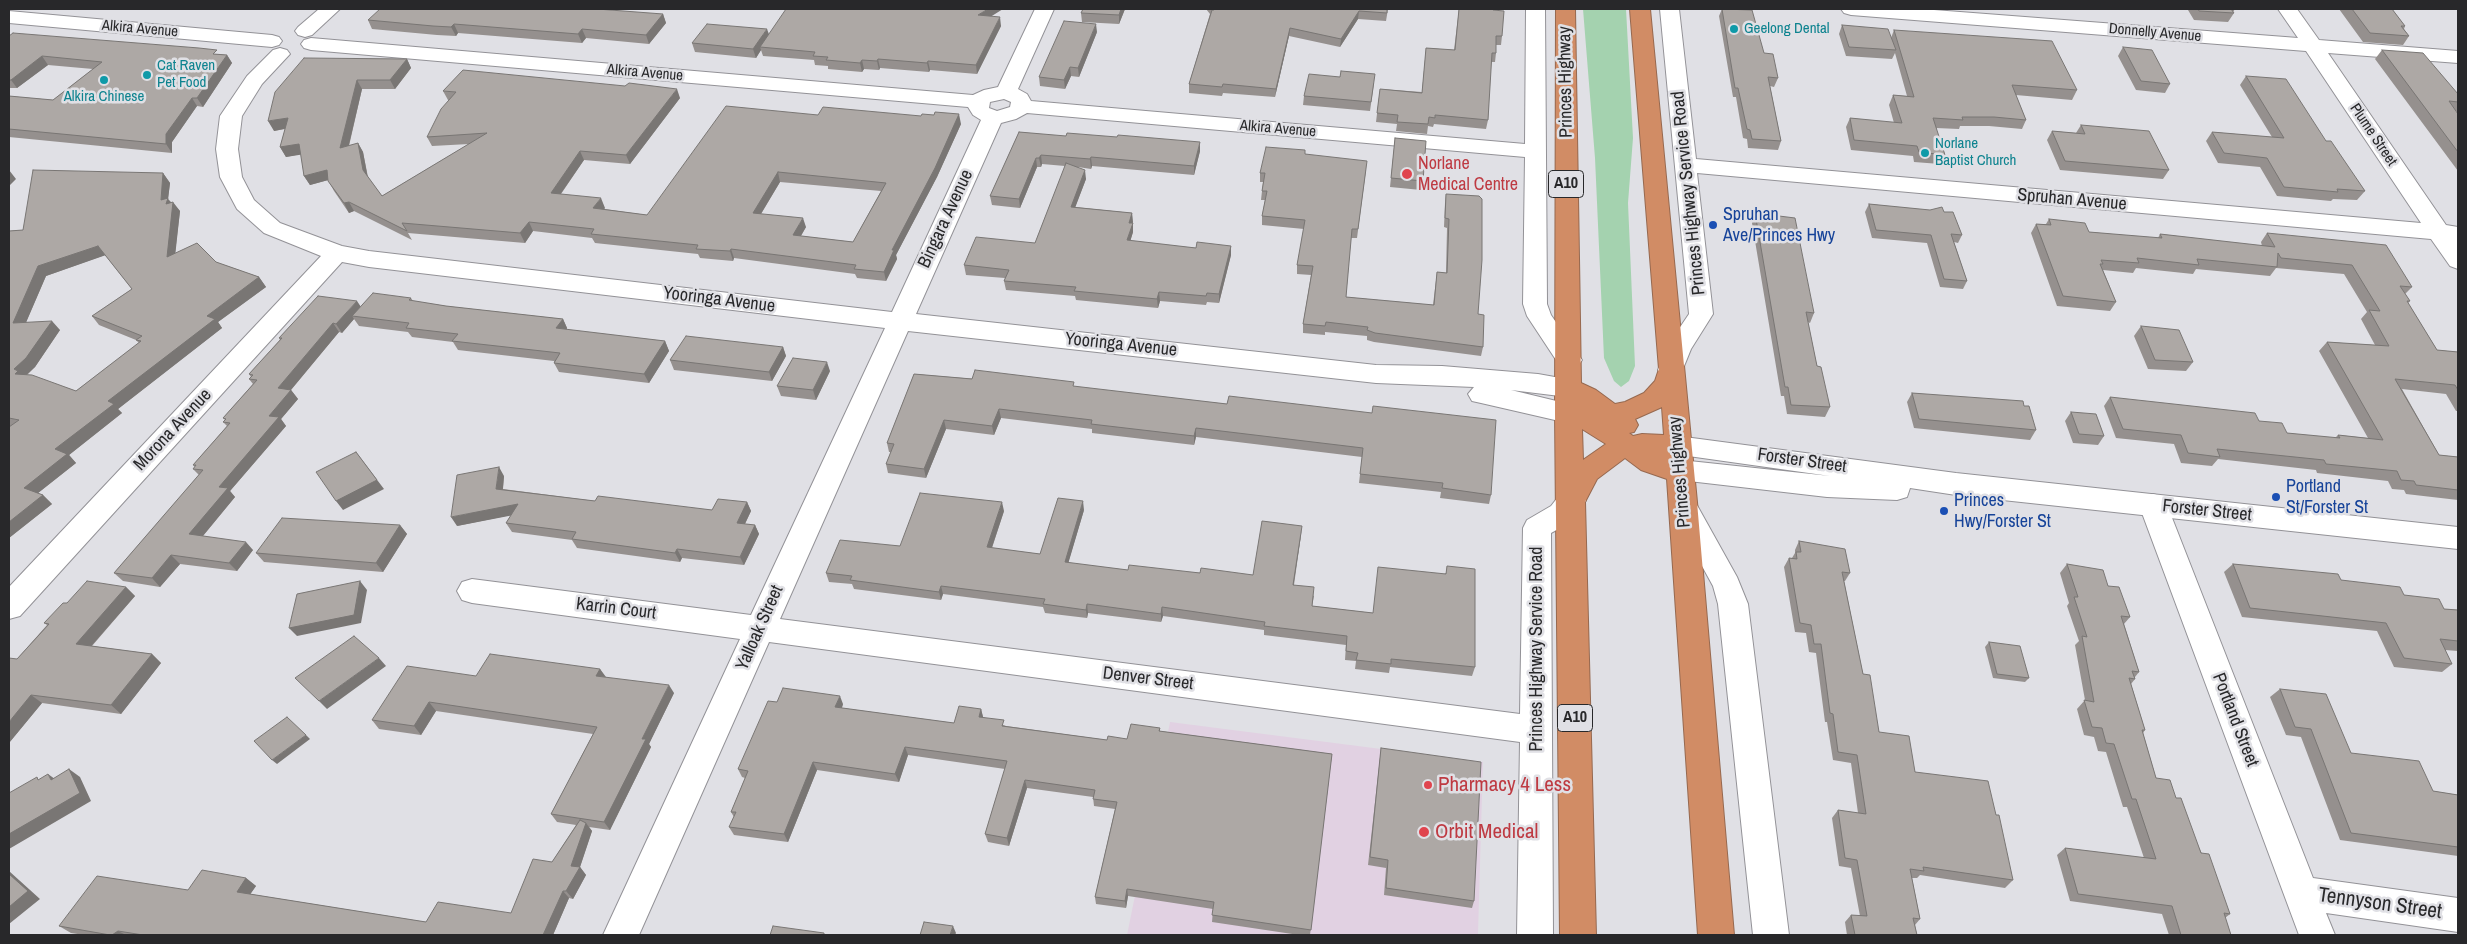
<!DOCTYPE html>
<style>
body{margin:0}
#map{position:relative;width:2467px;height:944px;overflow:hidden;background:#e0e0e5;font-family:"Archivo Narrow",sans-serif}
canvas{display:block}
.frame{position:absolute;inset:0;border:10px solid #28282a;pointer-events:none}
</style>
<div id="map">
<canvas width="2467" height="944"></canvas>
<div class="frame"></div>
</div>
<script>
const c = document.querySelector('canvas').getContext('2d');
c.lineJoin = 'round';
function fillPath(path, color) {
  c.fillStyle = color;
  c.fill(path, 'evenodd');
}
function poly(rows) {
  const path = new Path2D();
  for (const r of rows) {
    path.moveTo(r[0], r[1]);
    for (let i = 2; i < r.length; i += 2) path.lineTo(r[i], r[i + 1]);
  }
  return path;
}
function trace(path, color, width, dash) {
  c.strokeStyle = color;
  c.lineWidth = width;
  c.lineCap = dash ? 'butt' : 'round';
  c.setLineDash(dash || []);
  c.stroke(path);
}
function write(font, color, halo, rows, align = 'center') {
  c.font = font + ' "Archivo Narrow",sans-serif';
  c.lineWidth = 5;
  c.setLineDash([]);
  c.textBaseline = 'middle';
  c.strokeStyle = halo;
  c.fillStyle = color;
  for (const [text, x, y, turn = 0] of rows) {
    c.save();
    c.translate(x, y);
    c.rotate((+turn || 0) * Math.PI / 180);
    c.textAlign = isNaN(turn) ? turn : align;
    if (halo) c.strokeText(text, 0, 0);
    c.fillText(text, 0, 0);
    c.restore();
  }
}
const commercial = poly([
 [1170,722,1483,762,1478,935,1127,935]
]);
const green = poly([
 [1583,9,1626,9,1633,138,1628,203,1635,366,1629,381,1621,387,1614,381,1604,358,1595,158]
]);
const street = poly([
 [319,9,340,9,312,35,305,37,298,35,295,31,298,27,319,9],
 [1035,9,1054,9,1018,89,1027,94,1031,101,1525,144,1526,9,1545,9,1547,304,1551,315,1582,360,1578,366,1569,369,1560,366,1527,316,1523,304,1525,157,1027,113,1016,119,1001,123,916,314,1376,365,1442,366,1538,374,1577,381,1581,388,1577,395,1568,397,1511,390,1577,406,1581,413,1577,420,1568,423,1481,403,1472,401,1468,394,1474,387,1376,383,908,331,780,619,1520,714,1523,528,1527,520,1551,506,1562,492,1572,489,1582,492,1586,500,1582,508,1571,522,1551,533,1553,935,1517,935,1520,742,769,642,639,935,603,935,740,639,472,603,462,600,457,591,462,582,472,579,751,615,885,328,369,267,342,262,20,616,9,619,9,587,321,256,264,233,237,209,220,177,216,149,220,116,247,76,273,50,280,48,287,50,290,54,262,84,242,116,238,149,242,177,254,200,280,223,342,246,369,251,892,312,981,120,973,115,968,107,311,50,304,48,301,44,304,40,311,38,973,95,984,90,998,87,1035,9],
 [1004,99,1011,102,1010,107,997,111,989,108,990,102,1004,99],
 [1660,9,1679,9,1696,159,2421,223,2306,51,1851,15,1844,13,1841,9,1921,9,2298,38,2278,9,2297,9,2319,40,2458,51,2458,63,2328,53,2446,225,2458,227,2458,269,2450,266,2431,239,1697,173,1713,314,1691,349,1680,376,1671,379,1662,376,1658,370,1666,348,1689,314,1660,9],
 [9,11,272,35,279,37,282,41,279,45,272,47,9,23,9,11],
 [2153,494,2163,497,2167,505,2313,878,2458,898,2458,932,2326,913,2335,935,2299,935,2139,505,2143,497,2153,494],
 [1683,495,1693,498,1737,577,1748,604,1789,935,1753,935,1718,604,1713,586,1669,506,1673,498,1683,495]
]);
const secondary = poly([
 [1677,436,1956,473,2458,527,2458,549,1956,495,1910,488,1907,497,1897,500,1827,497,1680,480,1670,477,1666,470,1670,463,1680,460,1830,476,1667,453,1663,446,1667,439,1677,436]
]);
const highway = poly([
 [1556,9,1575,9,1581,383,1596,390,1615,404,1625,402,1644,393,1655,381,1659,369,1630,9,1650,9,1697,502,1734,935,1698,935,1667,479,1641,470,1625,458,1597,479,1585,502,1596,935,1560,935,1555,413,1556,9],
 [1662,407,1664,435,1642,434,1633,436,1629,433,1634,432,1638,425,1635,419,1662,407],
 [1582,429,1606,444,1583,460,1582,429]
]);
const wall = poly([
 [1083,9,1125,9,1119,24,1082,22,1081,13],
 [1206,9,1388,9,1386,21,1358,19,1340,47,1289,36,1275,97,1223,93,1222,96,1189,93,1189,84,1210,14],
 [1459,9,1502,36,1501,45,1496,45,1496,53,1495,62,1491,62,1488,120,1486,129,1434,124,1433,127,1428,126,1427,134,1396,131,1397,124,1376,122,1380,89,1422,92,1426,48,1454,50],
 [1722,9,1737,9,1778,78,1774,87,1770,86,1781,141,1778,150,1748,148,1747,139,1743,138,1736,97,1733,97,1719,16],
 [2184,9,2235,9,2233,12,2234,13,2228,22,2194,20,2188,10],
 [2339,9,2392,9,2405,26,2404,29,2409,36,2403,45,2363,42],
 [663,14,666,23,649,44,586,38,582,43,458,33,456,36,437,35,372,29,368,20],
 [991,16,1001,26,977,74,930,70,929,72,880,68,879,70,864,69,862,72,828,69,828,66,815,65,814,60,763,56,761,50,756,58,695,52,692,43,769,34],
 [1842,25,1891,38,1894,30,2077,90,2072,100,2016,95,2026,120,2022,129,1989,126,1960,126,1959,129,1936,128,1945,155,1940,164,1914,162,1913,156,1851,150,1846,127,1850,118,1894,123,1889,105,1893,95,1907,96,1895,53,1892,59,1846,56,1839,34],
 [1097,32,1079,77,1071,76,1065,89,1040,86,1039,77],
 [9,36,227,55,232,63,203,107,197,106,172,142,172,153,9,137,9,96,53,100,93,69,48,65,17,88,9,88],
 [2123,47,2170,84,2165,93,2136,90,2118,56],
 [2382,50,2458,94,2458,111,2456,111,2458,114,2458,171,2375,59],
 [407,59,411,68,395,89,362,89,349,146,358,143,363,152,368,177,382,196,469,144,432,146,427,137,449,100,448,100,443,91,680,98,630,164,584,160,561,194,605,208,604,209,647,215,818,115,961,124,937,177,896,255,897,259,886,281,857,278,855,274,734,258,733,261,700,258,698,254,595,243,592,238,533,231,525,243,408,233,412,240,354,211,349,213,334,191,328,180,310,185,304,176,301,154,286,157,280,147,285,129,274,131,275,92],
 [780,182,881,191,853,242,801,236,806,227,761,214],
 [2246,76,2326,141,2365,191,2357,200,2333,199,2331,201,2277,196,2260,167,2218,163,2206,141,2212,132,2272,137,2240,85],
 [1340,77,1374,83,1370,111,1303,105,1304,96],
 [2081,125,2169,170,2163,179,2060,170,2047,140,2052,131,2076,133],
 [1019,132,1200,151,1194,175,1092,166,1091,169,1078,167,1086,179,1075,207,1132,213,1133,232,1130,241,1196,248,1231,246,1231,255,1219,303,1207,302,1206,305,1160,301,1158,308,1076,300,1075,296,1006,290,1004,281,1005,278,966,275,964,265,1035,243,1065,166,1042,164,1041,167,1037,167,1020,208,992,205,990,196],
 [1395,138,1423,181,1421,190,1390,187],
 [1305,154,1366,170,1357,238,1351,238,1346,297,1433,305,1437,272,1446,273,1447,228,1444,227,1445,203,1446,194,1478,314,1483,347,1481,356,1374,342,1367,340,1367,336,1325,332,1325,335,1303,333,1303,324,1311,275,1297,274,1297,265,1304,229,1262,225,1262,216,1265,200,1261,200,1263,182,1260,182,1260,173],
 [163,173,170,183,168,199,180,211,175,253,216,262,259,277,266,287,218,322,222,328,118,409,122,413,69,455,76,463,38,493,43,495,52,504,9,538,9,427,10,426,9,426,9,231,23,230],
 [105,255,132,289,92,316,99,325,136,340,139,343,76,391,27,375,35,367,60,330,26,322,46,276],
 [1869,204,1944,212,1962,235,1958,243,1954,242,1967,281,1963,289,1940,287,1927,243,1872,238,1865,212],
 [1755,213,1814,313,1810,323,1808,322,1817,366,1830,407,1825,417,1787,414,1784,396,1781,396,1752,223],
 [2049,219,2089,232,2158,238,2160,234,2262,246,2261,242,2267,233,2412,287,2405,294,2410,301,2408,303,2437,350,2458,352,2458,411,2456,411,2446,394,2402,389,2439,455,2458,457,2458,500,2406,494,2404,490,2392,489,2388,481,2317,473,2316,470,2218,459,2212,466,2181,463,2174,444,2116,438,2104,406,2110,397,2259,421,2287,433,2335,438,2338,435,2368,438,2319,351,2327,342,2375,345,2361,319,2367,312,2344,274,2276,268,2270,276,2196,269,2193,274,2136,268,2133,273,2103,270,2116,302,2110,311,2057,306,2031,233,2036,224,2046,224],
 [411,298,413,301,446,306,563,319,567,328,567,330,665,341,669,351,649,383,559,372,554,363,554,361,458,350,453,342,412,337,408,332,359,326,354,319,342,333,339,332,291,390,298,399,281,419,286,426,230,491,235,497,203,536,253,550,237,571,180,564,160,587,123,581,114,573,199,475,193,469,195,467,193,465,227,426,223,422,225,420,223,418,253,384,249,379,251,377,249,374,280,340,279,338,361,307],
 [2141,326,2193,362,2186,371,2148,369,2134,336],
 [783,347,786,356,772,381,674,370,670,360],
 [830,371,816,400,781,396,777,386],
 [914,374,1075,387,1227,404,1229,396,1491,495,1489,504,1440,498,1441,492,1359,483,1362,457,1196,437,1194,445,1092,433,1092,429,1001,418,994,435,946,429,926,478,888,473,886,464,891,452,889,452,887,443],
 [1912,393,2024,406,2036,430,2030,440,1914,428,1907,402],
 [2071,412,2104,436,2098,445,2073,443,2065,421],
 [504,476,503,489,595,501,712,510,747,502,751,511,745,524,755,525,759,534,744,565,682,558,680,562,577,548,572,540,512,532,506,523,511,515,457,526],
 [1084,510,1068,563,1128,570,1253,575,1301,535,1294,585,1314,596,1312,606,1373,613,1446,573,1447,566,1475,667,1472,676,1390,667,1389,673,1355,669,1356,661,1345,660,1346,645,1264,635,1264,630,1163,616,1161,622,1088,613,1087,618,1045,613,1043,607,943,594,941,600,854,589,852,584,829,582,826,573,900,546,1004,511,992,548,1040,554],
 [400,525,407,534,383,572,264,562,256,553],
 [1799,541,1850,573,1845,581,1844,581,1863,674,1879,732,2013,880,2005,888,1920,875,1917,878,1912,878,1920,919,1915,925,1917,935,1847,935,1845,922,1851,915,1860,916,1851,868,1839,866,1832,818,1838,810,1858,813,1851,763,1833,760,1827,722,1825,722,1816,653,1809,652,1806,633,1795,632,1784,567,1789,558,1792,558,1795,553,1795,550],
 [2067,564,2108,586,2130,617,2124,624,2139,672,2135,677,2135,679,2131,684,2145,730,2143,733,2156,778,2176,798,2230,914,2225,918,2231,935,2169,935,2162,914,2070,901,2057,855,2065,848,2144,858,2127,807,2123,807,2106,752,2098,751,2094,737,2084,735,2077,709,2085,700,2075,645,2079,641,2067,606,2069,603,2060,573],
 [2233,564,2341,580,2404,595,2444,609,2458,610,2458,651,2445,650,2452,664,2442,672,2394,667,2377,631,2242,617,2224,572],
 [126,587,135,596,92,646,152,654,161,663,121,714,42,703,9,743,17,659,47,625,44,623,67,603],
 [1989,642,2029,678,2025,682,1993,678,1985,647],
 [600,669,605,677,674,693,649,744,651,747,610,830,589,827,592,831,580,867,586,875,573,899,569,898,553,935,84,935,71,933,59,926,188,890,246,878,256,886,250,894,426,922,511,913,552,862,576,825,557,822,551,814,593,734,436,711,421,735,379,729,372,720,476,676],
 [2280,689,2351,753,2433,791,2458,795,2458,856,2340,840,2301,737,2286,735,2270,697],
 [777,702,843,704,842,708,954,723,981,709,983,717,1006,726,1107,740,1127,739,1160,728,1160,731,1332,754,1310,935,1299,935,1212,922,1213,909,1128,896,1126,908,1096,904,1095,897,1115,809,1094,806,1093,797,1027,788,1009,846,988,842,985,834,1005,769,908,755,899,782,817,770,788,842,734,835,729,827,734,817,731,812,745,778,742,777,738,769],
 [1381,748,1474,901,1472,908,1384,895,1386,868,1368,865]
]);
const shadedWall = poly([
 [988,9,1003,9,979,24,978,15],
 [1121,9,1125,9,1119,24,1119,15],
 [1359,11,1358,19,1340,47,1341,39],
 [663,14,666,23,649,44,646,35],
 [1000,17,1001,26,977,74,976,65],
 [454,24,458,33,456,36,451,27],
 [1096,24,1097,32,1079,77,1078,68],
 [1290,28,1289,36,1275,97,1276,89],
 [582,29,586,38,582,43,578,34],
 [767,29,770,37,760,47,761,50,756,58,753,49],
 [227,55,232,63,203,107,197,98],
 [42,56,48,65,17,88,11,80],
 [407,59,411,68,395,89,390,80],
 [878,59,880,68,879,70,877,61],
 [862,60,864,69,862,72,860,63],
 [928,61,930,70,929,72,927,63],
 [1070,67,1071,76,1065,89,1064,80],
 [357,80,362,89,346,157,340,148],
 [677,89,680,98,630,164,626,155],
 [192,98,197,106,172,142,172,153,166,144,166,134],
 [959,114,961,124,937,177,896,255,897,259,886,281,884,272,892,250],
 [288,118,293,127,274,131,268,121],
 [1200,142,1200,151,1194,175,1194,166],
 [358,143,363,152,368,179,363,170],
 [299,144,305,154,286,157,280,147],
 [580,151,584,160,555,202,551,193],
 [1041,155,1042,164,1041,167,1039,158],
 [1091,157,1092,166,1091,169,1090,159],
 [1036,158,1037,167,1020,208,1019,199],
 [9,170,16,179,9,186],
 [327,170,332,179,310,185,304,176],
 [1085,170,1086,179,1072,216,1071,207],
 [778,172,780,182,756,222,753,213],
 [163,173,170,183,168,199,173,205,173,202,180,211,174,266,167,257,161,200],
 [601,198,605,208,597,217,593,208],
 [349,202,354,211,349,213,344,203],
 [1132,213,1133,222,1130,232,1129,223],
 [803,218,806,227,796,244,793,235],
 [529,222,533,231,525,243,520,233],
 [1133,223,1133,232,1128,249,1127,240],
 [98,246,106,255,46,276,22,332,13,323,38,266],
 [1231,246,1231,255,1219,303,1219,294],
 [731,249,734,258,733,261,730,251],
 [259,277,266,287,218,322,222,328,118,409,122,413,69,455,76,463,33,497,24,488,55,449,108,401,207,316],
 [1159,292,1160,301,1158,308,1157,299],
 [357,301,363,310,352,316,354,319,342,333,336,324],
 [563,319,567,328,561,338,556,328],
 [52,321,60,330,35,367,24,377,15,374,14,369],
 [333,323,339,332,285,397,278,388],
 [665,341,669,351,649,383,644,374],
 [783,347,786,356,772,381,769,372],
 [827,362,830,371,816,400,813,390],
 [291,390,298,399,281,419,286,426,230,491,235,497,197,543,189,534,219,487,269,416],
 [999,409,1001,418,994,435,992,426],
 [944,420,946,429,926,478,924,469],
 [1196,428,1196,437,1194,445,1194,436],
 [356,452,384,489,343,510,336,501],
 [499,467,504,476,502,498,496,489],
 [43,495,52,504,9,538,9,522],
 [1083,501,1084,510,1066,571,1065,562],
 [747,502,751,511,741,532,737,523],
 [1002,502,1004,511,989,556,987,547],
 [518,504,524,513,457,526,451,517],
 [400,525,407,534,383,572,376,563],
 [755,525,759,534,744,565,740,557],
 [1302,526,1301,535,1292,593,1293,585],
 [246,542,253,550,237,571,229,563],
 [677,549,682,558,680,562,675,553],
 [171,555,180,564,160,587,152,578],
 [360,581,367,590,361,623,297,636,289,628],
 [941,586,943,594,941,600,939,592],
 [126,587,135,596,86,652,76,644],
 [1087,604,1088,613,1087,618,1086,610],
 [1162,607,1163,616,1161,622,1161,614],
 [152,654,161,663,121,714,111,705],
 [379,658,386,666,327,709,319,701],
 [600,669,606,677,596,676],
 [669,685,674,693,649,744,651,747,610,830,604,822,642,739],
 [31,695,42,703,9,743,9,722],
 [840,696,843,704,839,715,835,707],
 [429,702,436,711,421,735,414,726],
 [981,709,983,717,979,717],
 [306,735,310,739,277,764,272,760],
 [905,747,908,755,899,782,895,774],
 [813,762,817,770,788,842,784,834],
 [69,769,80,777,91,801,9,849,9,834],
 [48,774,59,782,51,780],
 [1025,780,1027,788,1009,846,1007,838],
 [586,823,592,831,580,867,586,875,573,899,566,891,571,866],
 [9,871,40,899,9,924],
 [246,878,256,886,247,899,237,892],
 [1127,889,1128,896,1126,908,1125,901],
 [563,891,569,898,553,935,543,935],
 [953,926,956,933,955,935,950,935],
 [118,931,126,935,112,935]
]);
const building = poly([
 [380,9,597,9,663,14,646,35,582,29,578,34,454,24,451,27,433,26,368,20,380,9],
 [786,9,988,9,978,15,1000,17,976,65,928,61,927,63,878,59,877,61,862,60,860,63,826,60,828,57,813,56,815,52,760,47,786,9],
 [1083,9,1121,9,1119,15,1081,13,1083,9],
 [1213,9,1387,9,1387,13,1359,11,1341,39,1290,28,1276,89,1223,84,1222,87,1189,84,1212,10,1214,10,1213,9],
 [1459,9,1493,9,1493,10,1504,11,1502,36,1496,36,1496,53,1492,53,1488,120,1435,115,1435,118,1429,117,1428,124,1397,122,1398,115,1377,113,1380,89,1422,93,1426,48,1455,50,1459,9],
 [1722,9,1752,10,1764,53,1773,54,1778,78,1768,77,1781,141,1752,139,1750,130,1747,129,1738,88,1735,88,1722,9],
 [2198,9,2231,9,2234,13,2199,11,2198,9],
 [2352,9,2392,9,2405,26,2401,26,2409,36,2370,33,2352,9],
 [1064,21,1096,24,1078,68,1070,67,1064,80,1039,77,1064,21],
 [707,24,767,29,753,49,692,43,707,24],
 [1842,25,1888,29,1896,50,1849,47,1842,25],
 [1894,30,2052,41,2077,90,2012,85,2026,120,1994,117,1962,117,1963,120,1933,118,1945,155,1919,152,1917,146,1854,140,1850,118,1902,123,1893,95,1914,97,1894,30],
 [13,33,199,48,217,50,213,54,227,55,197,98,192,98,166,134,166,144,9,129,9,96,53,100,102,62,42,56,11,80,9,80,9,36,13,33],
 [2123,47,2152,50,2170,84,2141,81,2123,47],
 [2382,50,2423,53,2458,94,2458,102,2449,101,2458,114,2458,152,2382,50],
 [304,58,407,59,390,80,357,80,340,148,358,143,363,170,382,196,487,133,427,137,441,109,456,92,443,91,463,70,625,86,629,83,677,89,626,155,580,151,551,193,601,198,593,208,647,215,726,106,818,115,823,107,921,116,922,114,934,115,935,112,959,114,935,168,892,250,894,250,884,272,854,269,856,265,731,249,730,251,696,249,698,245,591,234,594,229,529,222,520,233,402,223,407,231,349,202,344,203,328,181,327,170,304,176,299,144,280,147,288,118,268,121,275,92,304,58],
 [778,172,886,183,853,242,793,235,803,218,753,213,778,172],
 [1341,71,1375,74,1371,102,1304,96,1309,74,1340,77,1341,71],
 [2246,76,2286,79,2326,141,2331,141,2365,191,2337,189,2338,192,2284,187,2267,158,2224,153,2212,132,2284,138,2246,76],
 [2081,125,2149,131,2169,170,2065,161,2052,131,2085,134,2081,125],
 [1019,132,1066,136,1067,133,1117,137,1118,135,1200,142,1194,166,1091,157,1090,159,1041,155,1039,158,1036,158,1019,199,990,196,1019,132],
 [1395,138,1426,141,1423,181,1391,178,1395,138],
 [1266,147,1305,150,1305,154,1367,161,1358,229,1352,229,1346,297,1434,305,1437,272,1447,273,1449,219,1445,218,1446,194,1479,196,1482,199,1482,260,1478,314,1484,315,1483,347,1375,333,1367,330,1368,327,1326,322,1325,326,1303,324,1313,266,1297,265,1305,220,1262,216,1267,191,1262,191,1265,173,1260,173,1266,147],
 [1066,163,1085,170,1071,207,1132,213,1129,223,1133,223,1127,240,1196,248,1197,242,1231,246,1219,294,1207,293,1206,296,1159,292,1157,299,1074,291,1076,287,1004,281,1009,270,964,265,976,237,1035,243,1066,163],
 [33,170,163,173,161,200,168,198,166,204,173,202,167,257,197,243,216,262,259,277,207,316,215,319,108,401,114,404,55,449,67,454,24,488,43,495,9,522,9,427,19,420,9,418,9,231,23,230,33,170],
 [98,246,132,289,92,316,142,336,136,340,141,341,76,391,32,375,15,374,18,371,14,369,26,358,52,321,13,323,38,266,98,246],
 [1869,204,1930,210,1942,207,1944,212,1953,212,1962,235,1951,234,1967,281,1944,279,1931,235,1876,230,1869,204],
 [1755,213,1795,218,1814,313,1806,312,1817,366,1821,367,1830,407,1791,405,1788,387,1785,387,1755,213],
 [2049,219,2085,223,2089,232,2162,238,2160,234,2275,247,2267,233,2386,245,2412,287,2400,286,2410,301,2407,301,2437,350,2458,352,2458,390,2455,385,2395,379,2439,455,2458,457,2458,490,2416,485,2414,481,2401,480,2397,471,2326,464,2324,460,2217,449,2220,457,2188,453,2181,435,2123,429,2110,397,2255,413,2259,421,2282,423,2287,433,2340,438,2338,435,2383,440,2327,342,2389,346,2369,310,2380,311,2352,265,2281,258,2278,253,2277,267,2197,259,2199,265,2137,258,2139,263,2101,260,2103,264,2100,264,2116,302,2063,296,2036,224,2051,225,2049,219],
 [373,293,411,298,409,300,446,306,563,319,556,328,665,341,644,374,554,363,560,353,452,341,458,334,406,328,409,323,352,316,373,293],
 [318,296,357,301,336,324,333,323,278,388,291,390,269,416,279,417,219,487,228,488,189,534,246,542,229,563,171,555,152,578,114,573,203,470,193,469,196,465,193,465,230,423,223,422,226,419,223,418,257,380,249,379,253,375,249,374,282,338,279,338,318,296],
 [2141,326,2179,330,2193,362,2155,360,2141,326],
 [686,336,783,347,769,372,670,360,686,336],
 [793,358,827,362,813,390,777,386,793,358],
 [975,370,1074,382,1073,386,1227,404,1229,396,1372,413,1373,406,1496,420,1491,495,1442,488,1443,483,1360,474,1363,448,1196,428,1194,436,1091,424,1092,420,999,409,992,426,944,420,924,469,886,464,894,444,887,443,914,374,972,379,975,370],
 [1912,393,2023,401,2024,406,2029,406,2036,430,1919,419,1912,393],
 [2071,412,2096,414,2104,436,2079,434,2071,412],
 [356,452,377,480,336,501,316,472,356,452],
 [499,467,496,489,595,501,598,496,712,510,718,499,747,502,737,523,755,525,740,557,677,549,675,553,572,539,576,532,506,523,518,504,451,517,457,475,499,467],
 [920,493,1002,502,987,547,1040,554,1058,498,1083,501,1065,562,1128,570,1129,565,1200,573,1201,568,1253,575,1262,521,1302,526,1293,585,1314,587,1312,606,1373,613,1378,567,1446,574,1447,566,1475,569,1475,667,1391,659,1391,664,1356,660,1358,653,1346,651,1347,636,1264,626,1265,622,1162,607,1161,614,1087,604,1086,610,1043,604,1045,599,941,586,939,592,850,580,852,576,826,573,840,540,900,546,920,493],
 [282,518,400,525,376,563,256,553,282,518],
 [1799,541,1845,549,1850,573,1842,572,1863,674,1870,675,1879,732,1909,736,1915,772,1988,781,1996,815,1999,815,2013,880,1923,867,1924,871,1910,869,1920,919,1913,918,1917,935,1855,935,1851,915,1867,916,1857,860,1845,858,1838,810,1866,814,1857,755,1838,752,1833,714,1830,713,1821,644,1814,644,1811,625,1800,623,1789,558,1797,559,1796,552,1801,552,1799,541],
 [2067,564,2103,570,2108,586,2119,587,2130,617,2121,616,2139,672,2132,671,2135,679,2129,678,2145,730,2142,730,2156,778,2170,780,2176,798,2181,798,2201,853,2209,854,2230,914,2224,913,2231,935,2181,935,2172,906,2078,894,2065,848,2156,859,2136,799,2132,799,2114,744,2106,743,2102,728,2092,727,2084,700,2094,702,2082,636,2087,637,2074,597,2078,597,2067,564],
 [2233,564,2338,574,2341,580,2400,587,2404,595,2439,599,2444,609,2458,610,2458,641,2440,639,2452,664,2404,658,2386,623,2250,608,2233,564],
 [87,581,126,587,76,644,152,654,111,705,31,695,9,722,9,658,17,659,49,624,44,623,63,603,67,603,87,581],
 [360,581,354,615,289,628,297,594,360,581],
 [354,636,379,658,319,701,295,678,354,636],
 [1989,642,2020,646,2029,678,1997,674,1989,642],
 [490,654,600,669,596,676,669,685,642,739,646,739,604,822,551,814,597,727,429,702,414,726,372,720,407,666,476,676,490,654],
 [783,688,840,696,835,707,954,723,959,706,981,709,979,717,1004,720,1002,726,1107,740,1108,736,1127,739,1131,724,1160,728,1159,731,1332,754,1311,930,1212,915,1214,902,1127,889,1125,901,1095,897,1117,802,1093,799,1095,790,1025,780,1007,838,985,834,1007,761,905,747,895,774,813,762,784,834,729,827,736,812,731,812,748,771,738,769,768,701,777,702,783,688],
 [2280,689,2326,694,2351,753,2419,761,2433,791,2458,795,2458,847,2351,833,2311,729,2295,727,2280,689],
 [287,717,306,735,272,760,254,741,287,717],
 [1381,748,1481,762,1474,901,1386,888,1388,860,1370,857,1381,748],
 [69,769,80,793,9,834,9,793,37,777,38,780,48,774,51,780,69,769],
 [580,820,586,823,571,866,580,867,566,891,563,891,543,935,143,935,118,931,112,935,110,935,59,926,97,876,188,890,202,870,246,878,237,892,426,922,438,902,511,913,533,859,552,862,580,820],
 [9,874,28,891,9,907,9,874],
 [924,922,953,926,950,935,920,935,924,922],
 [773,926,824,933,824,935,770,935,773,926]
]);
const markers = [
 [1734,29,5,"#0f9aa8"],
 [147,75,5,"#0f9aa8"],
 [104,80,5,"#0f9aa8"],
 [1925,153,5,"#0f9aa8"],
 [1407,174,6,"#e0444e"],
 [1713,225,5,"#1a4fb4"],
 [2276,497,5,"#1a4fb4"],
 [1944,511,5,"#1a4fb4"],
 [1428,785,5,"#e0444e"],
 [1424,832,6,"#e0444e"]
];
const farStreetnames = [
 ["Alkira Avenue",140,29,5],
 ["Donnelly Avenue",2155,33,5],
 ["Alkira Avenue",645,73,5],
 ["Alkira Avenue",1278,129,5],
 ["Plume Street",2373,135,56]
];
const farCulturenames = [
 ["Geelong Dental",1744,29],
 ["Cat Raven",157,66],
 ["Pet Food",157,83],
 ["Alkira Chinese",104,97,"center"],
 ["Norlane",1935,144],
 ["Baptist Church",1935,161]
];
const shields = [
 [1566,184,35],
 [1575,718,35]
];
const shieldNames = [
 ["A10",1566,184],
 ["A10",1575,718]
];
const streetNames = [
 ["Princes Highway",1566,82,-91],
 ["Princes Highway Service Road",1689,193,-96],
 ["Spruhan Avenue",2072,200,5],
 ["Bingara Avenue",946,219,-65],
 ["Yooringa Avenue",719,300,7],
 ["Yooringa Avenue",1121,345,6],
 ["Morona Avenue",173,430,-47],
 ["Forster Street",1802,461,8],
 ["Princes Highway",1680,472,-95],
 ["Forster Street",2207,511,6],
 ["Karrin Court",616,609,7],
 ["Yalloak Street",760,628,-66],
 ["Princes Highway Service Road",1537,649,-90],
 ["Denver Street",1148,679,7],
 ["Portland Street",2235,720,69]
];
const healthNames = [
 ["Norlane",1418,164],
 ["Medical Centre",1418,185]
];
const transitNames = [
 ["Spruhan",1723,215],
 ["Ave/Princes Hwy",1723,236],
 ["Portland",2286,487],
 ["St/Forster St",2286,508],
 ["Princes",1954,501],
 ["Hwy/Forster St",1954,522]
];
const nearHealthnames = [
 ["Pharmacy 4 Less",1438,785],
 ["Orbit Medical",1435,832]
];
const nearStreetnames = [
 ["Tennyson Street",2380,904,8]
];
fillPath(commercial, '#e1d1e2');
fillPath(green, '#a4d2af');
trace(street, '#939297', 2);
trace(secondary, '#939297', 2);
trace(highway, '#966950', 2);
fillPath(street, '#fff');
fillPath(secondary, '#fff');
fillPath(highway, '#d18c65');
fillPath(wall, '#95908e');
fillPath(shadedWall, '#797674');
fillPath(building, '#ada8a5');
trace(building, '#797674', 1);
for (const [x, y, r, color] of markers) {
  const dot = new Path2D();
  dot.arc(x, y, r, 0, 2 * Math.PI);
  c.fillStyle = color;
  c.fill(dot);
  trace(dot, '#e0e0e5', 2);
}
write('15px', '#28282a', '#e0e0e5', farStreetnames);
write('15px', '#0d838f', '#e0e0e5', farCulturenames, 'left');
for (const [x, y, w] of shields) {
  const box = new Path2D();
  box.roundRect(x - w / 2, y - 13.5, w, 27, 4);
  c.fillStyle = '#e0e0e5';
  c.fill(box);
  trace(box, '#28282a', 1);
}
write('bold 16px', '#28282a', null, shieldNames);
write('18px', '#28282a', '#e0e0e5', streetNames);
write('18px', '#be3a42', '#e0e0e5', healthNames, 'left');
write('18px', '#164399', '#e0e0e5', transitNames, 'left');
write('21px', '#be3a42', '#e0e0e5', nearHealthnames, 'left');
write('21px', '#28282a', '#e0e0e5', nearStreetnames);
</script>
